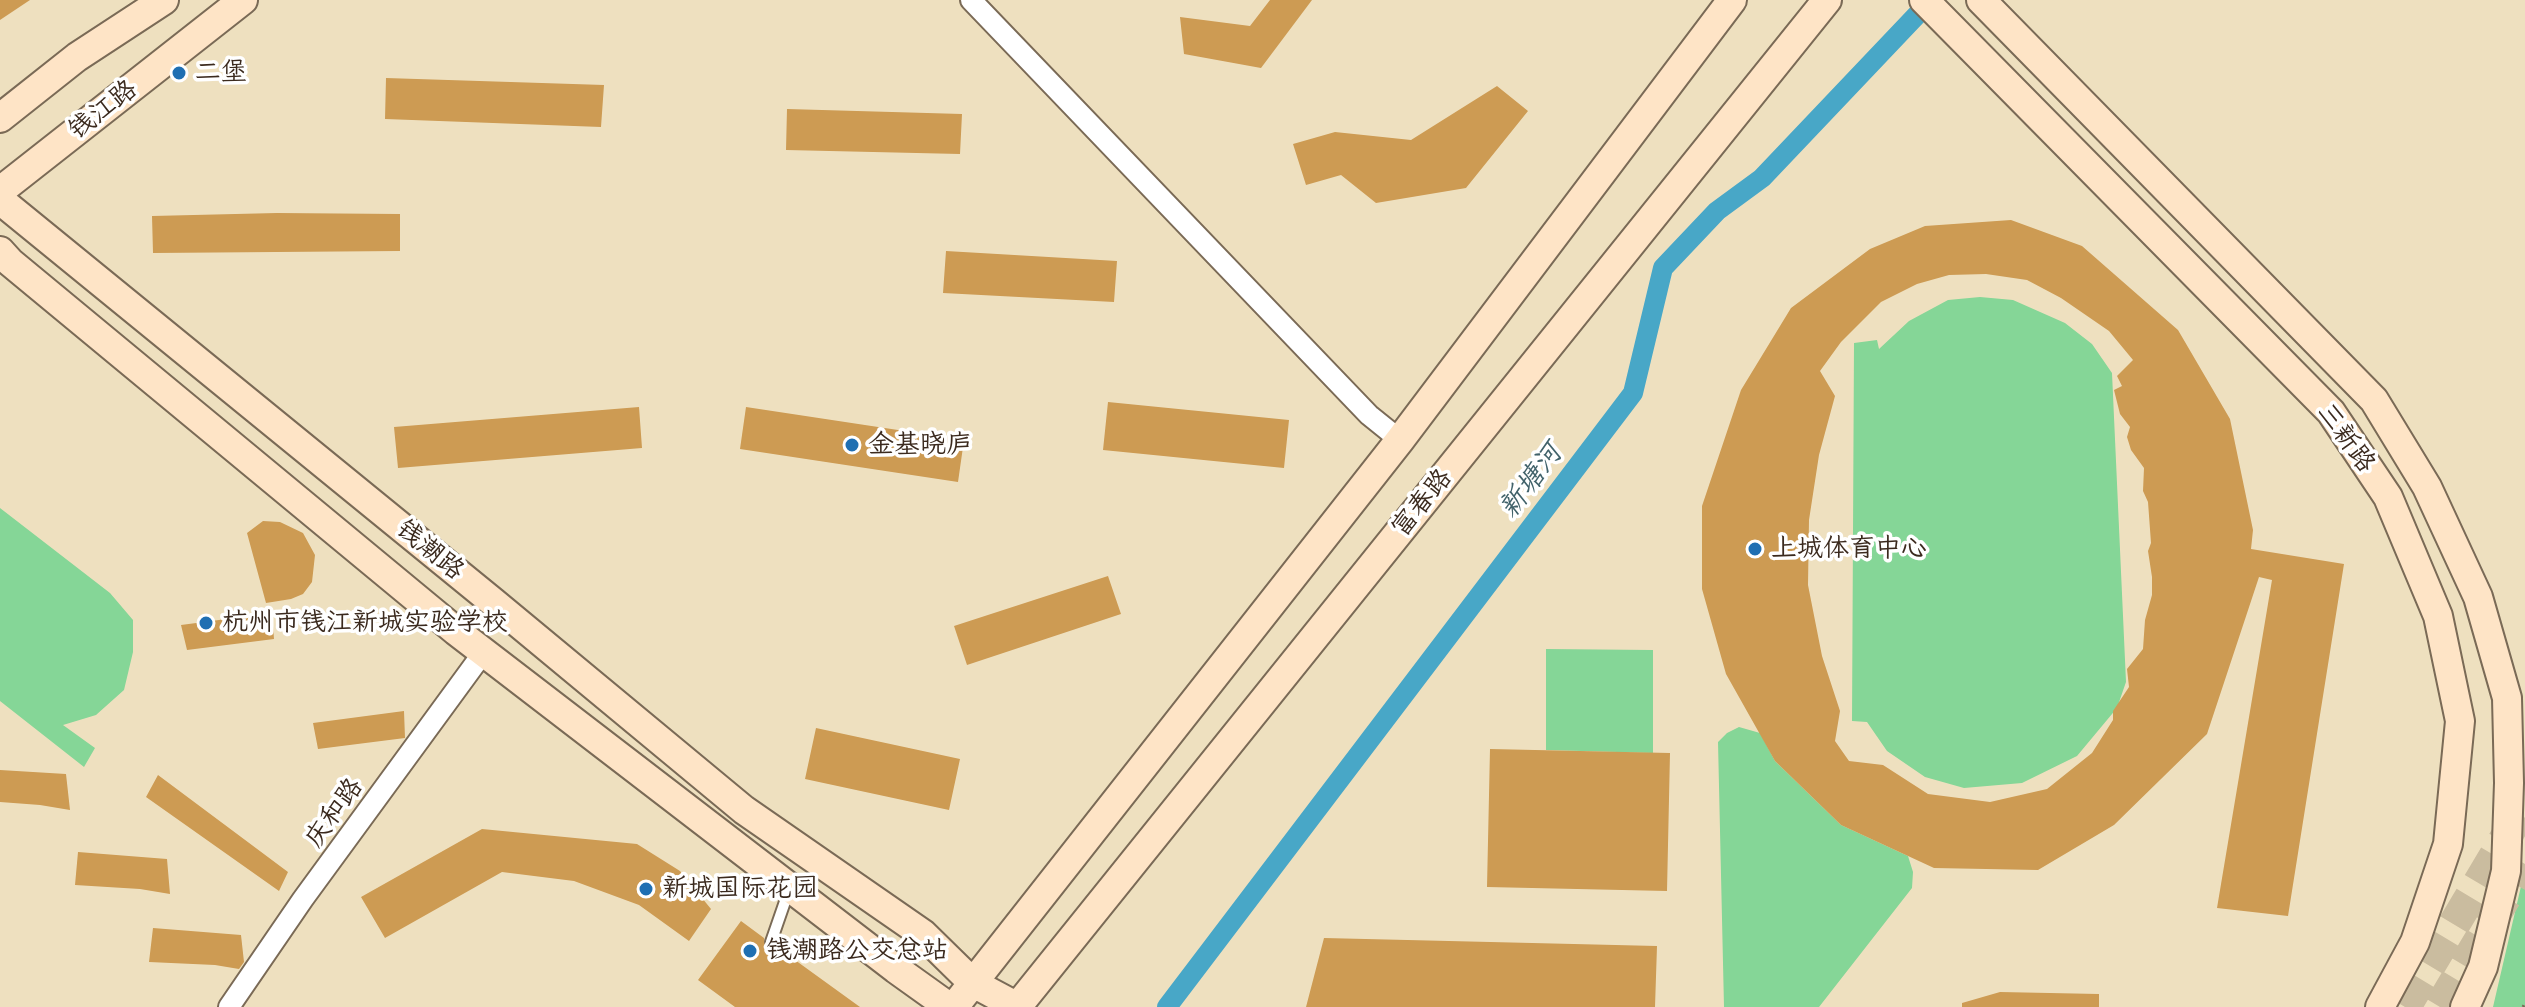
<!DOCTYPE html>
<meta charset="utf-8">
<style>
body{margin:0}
canvas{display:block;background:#eee0bf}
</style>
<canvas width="2525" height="1007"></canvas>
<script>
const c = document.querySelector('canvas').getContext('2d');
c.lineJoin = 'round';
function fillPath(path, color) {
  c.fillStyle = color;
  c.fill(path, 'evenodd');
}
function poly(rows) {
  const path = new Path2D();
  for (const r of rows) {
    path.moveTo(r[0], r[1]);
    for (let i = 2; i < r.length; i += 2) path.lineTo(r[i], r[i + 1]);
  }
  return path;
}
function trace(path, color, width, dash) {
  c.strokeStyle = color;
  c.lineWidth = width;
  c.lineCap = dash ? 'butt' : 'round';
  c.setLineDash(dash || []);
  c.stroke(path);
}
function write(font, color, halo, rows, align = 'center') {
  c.font = font + ' Delius,"LXGW WenKai TC",sans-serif';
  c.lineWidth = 7;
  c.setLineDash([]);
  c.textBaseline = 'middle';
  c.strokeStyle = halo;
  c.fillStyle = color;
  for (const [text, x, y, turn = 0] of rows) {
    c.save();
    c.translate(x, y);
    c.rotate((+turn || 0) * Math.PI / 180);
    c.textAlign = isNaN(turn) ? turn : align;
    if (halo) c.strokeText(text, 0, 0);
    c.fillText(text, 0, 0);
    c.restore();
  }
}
const green = poly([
 [1980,297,2013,300,2065,323,2092,344,2112,373,2126,682,2117,708,2077,756,2022,783,1964,788,1925,777,1887,751,1867,722,1852,721,1854,343,1877,340,1879,349,1909,321,1948,300],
 [0,508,110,593,133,620,133,652,124,690,96,715,63,725,95,748,84,767,0,701],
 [1546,649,1653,650,1653,753,1546,750],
 [1739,727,1760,733,1775,761,1841,825,1908,856,1913,872,1912,888,1819,1007,1724,1007,1718,742,1727,733],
 [2525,869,2525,1007,2493,1007]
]);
const canal = poly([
 [1167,1007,1633,393,1663,268,1717,211,1762,178,1931,0]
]);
const building = poly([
 [0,0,30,0,0,20],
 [1270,0,1312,0,1261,68,1184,54,1180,17,1250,26],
 [386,78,604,85,601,127,385,119],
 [1497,86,1528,111,1466,188,1376,203,1341,175,1306,185,1293,144,1335,132,1411,140],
 [787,109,962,114,960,154,786,150],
 [277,213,400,214,400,251,153,253,152,216],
 [2011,220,2082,246,2178,330,2230,419,2253,530,2251,549,2344,564,2288,916,2217,908,2272,580,2259,577,2207,734,2114,825,2038,870,1934,868,1841,825,1775,761,1726,674,1702,589,1702,506,1741,390,1791,308,1870,249,1925,226],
 [1986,274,2027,280,2061,298,2109,331,2133,360,2117,376,2122,386,2114,390,2120,414,2130,427,2127,437,2131,450,2144,468,2143,491,2148,502,2151,543,2148,551,2152,577,2152,595,2145,620,2143,649,2127,669,2129,687,2113,711,2113,720,2092,753,2047,789,1990,802,1928,794,1883,765,1849,761,1835,741,1840,711,1822,656,1808,585,1809,520,1819,455,1835,396,1820,371,1841,342,1881,302,1917,284,1949,275],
 [946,251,1117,261,1114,302,943,293],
 [1108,402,1289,420,1284,468,1103,450],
 [639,407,642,448,398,468,394,427],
 [746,407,964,440,958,482,740,449],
 [263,521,280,522,303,533,315,555,312,582,303,594,291,599,266,603,247,533],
 [1108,576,1121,614,967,665,954,626],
 [272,613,274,639,187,650,181,625],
 [404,711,405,738,318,749,313,723],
 [816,728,960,759,949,810,805,779],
 [1490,749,1670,753,1667,891,1487,887],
 [0,770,66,774,70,810,40,805,0,802],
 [158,775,288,872,279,891,146,797],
 [482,829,637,844,680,871,711,909,689,941,639,905,574,881,502,872,385,938,361,897],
 [78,852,167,859,170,894,140,889,75,885],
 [741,921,764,938,766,948,772,950,777,947,860,1007,735,1007,698,980],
 [153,928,241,935,244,962,239,969,215,965,149,962],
 [1324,938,1657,946,1655,1007,1306,1007],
 [2000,992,2099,994,2099,1007,1962,1007,1962,1003]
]);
const primaryTunnel = poly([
 [2405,1007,2525,805],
 [2440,1007,2525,864]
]);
const path = poly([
 [2523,1007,2525,1003]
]);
const lane = poly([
 [771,942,789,890]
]);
const street = poly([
 [971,0,1369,415,1400,440],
 [229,1007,303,899,483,653]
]);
const secondary = poly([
 [1924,0,2331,412,2388,497,2438,616,2460,721,2448,844,2415,942,2380,1007],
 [1981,0,2374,400,2427,487,2478,597,2507,698,2509,783,2506,871,2483,967,2465,1007],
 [0,118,77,57,164,0],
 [0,191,243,0],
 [0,200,493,602,744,810,923,934,973,983,1018,1007],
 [0,251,10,262,456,631,896,969,949,1007],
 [954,1007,1400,440,1732,0],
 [1017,1007,1827,0]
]);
const markers = [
 [179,73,8,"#1f6fb2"],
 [852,445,8,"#1f6fb2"],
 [1755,549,8,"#1f6fb2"],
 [206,623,8,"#1f6fb2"],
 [646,889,8,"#1f6fb2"],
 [750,951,8,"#1f6fb2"]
];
const poiNames = [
 ["二堡",195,73],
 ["金基晓庐",868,445],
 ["上城体育中心",1771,549],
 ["杭州市钱江新城实验学校",222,623],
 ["新城国际花园",662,889],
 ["钱潮路公交总站",766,951]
];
const streetNames = [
 ["钱江路",103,110,-38],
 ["三新路",2346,438,54],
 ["富春路",1422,503,-51],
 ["钱潮路",430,550,39],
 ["庆和路",334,813,-54]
];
const waterNames = [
 ["新塘河",1531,481,-53]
];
fillPath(green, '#85d697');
trace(canal, '#48a7c7', 20);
fillPath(building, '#cd9b53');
trace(primaryTunnel, '#cabc9f', 32, [32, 16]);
trace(lane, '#7a6a56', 14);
trace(street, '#7a6a56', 24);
trace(secondary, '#7a6a56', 32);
trace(path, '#7a6a56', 3, [2, 6]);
trace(lane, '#fff', 10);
trace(street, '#fff', 20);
trace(secondary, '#fee4c6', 28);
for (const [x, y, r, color] of markers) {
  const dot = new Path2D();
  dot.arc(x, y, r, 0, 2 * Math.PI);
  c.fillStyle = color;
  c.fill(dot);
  trace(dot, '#fff', 3);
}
write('26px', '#3b2a1e', '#fff', poiNames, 'left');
write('26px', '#3b2a1e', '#fff', streetNames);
write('italic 28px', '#41626a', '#fff', waterNames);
</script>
